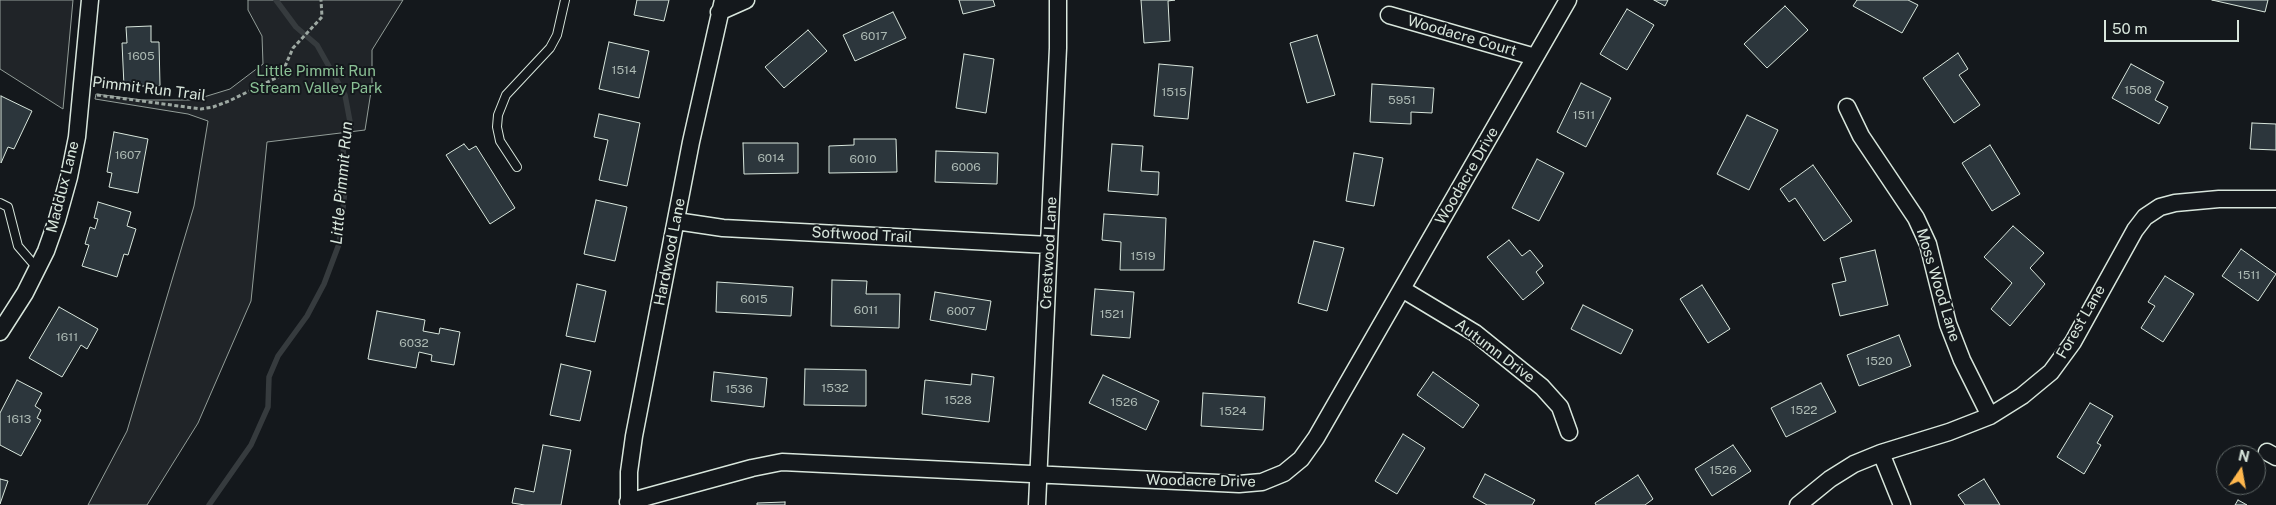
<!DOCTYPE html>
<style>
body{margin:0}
#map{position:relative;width:2276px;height:505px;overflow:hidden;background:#14181c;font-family:"Public Sans",sans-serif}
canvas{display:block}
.north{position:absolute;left:2216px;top:445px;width:50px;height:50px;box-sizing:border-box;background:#14181c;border:1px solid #626a69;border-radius:50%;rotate:12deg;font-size:14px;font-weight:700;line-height:20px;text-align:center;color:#d8e6dc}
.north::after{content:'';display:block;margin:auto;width:18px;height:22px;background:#ffb74d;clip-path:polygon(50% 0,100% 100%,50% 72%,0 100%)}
.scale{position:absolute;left:2104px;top:20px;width:135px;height:22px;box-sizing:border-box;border:2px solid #d8e6dc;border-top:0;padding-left:6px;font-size:15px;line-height:18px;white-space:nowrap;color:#d8e6dc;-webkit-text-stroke:4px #14181c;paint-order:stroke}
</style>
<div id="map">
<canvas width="2276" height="505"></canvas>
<div class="north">N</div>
<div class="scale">50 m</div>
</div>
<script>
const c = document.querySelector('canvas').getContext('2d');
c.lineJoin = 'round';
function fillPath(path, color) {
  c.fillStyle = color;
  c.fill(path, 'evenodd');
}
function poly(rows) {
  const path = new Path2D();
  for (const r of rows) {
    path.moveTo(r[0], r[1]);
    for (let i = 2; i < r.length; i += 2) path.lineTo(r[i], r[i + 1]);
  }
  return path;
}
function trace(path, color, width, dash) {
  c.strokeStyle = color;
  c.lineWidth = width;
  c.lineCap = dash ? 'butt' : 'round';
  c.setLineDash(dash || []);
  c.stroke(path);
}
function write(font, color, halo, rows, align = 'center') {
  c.font = font + ' "Public Sans",sans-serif';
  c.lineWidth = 4;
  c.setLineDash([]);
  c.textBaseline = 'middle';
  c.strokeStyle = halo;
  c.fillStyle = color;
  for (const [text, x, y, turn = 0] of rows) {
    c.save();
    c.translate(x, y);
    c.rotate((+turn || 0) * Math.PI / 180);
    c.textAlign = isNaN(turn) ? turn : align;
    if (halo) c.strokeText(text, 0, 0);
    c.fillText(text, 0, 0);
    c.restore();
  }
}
const green = poly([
 [0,0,73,0,63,109,0,69,0,0],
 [248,0,403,0,372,50,372,85,365,130,267,142,251,301,198,423,147,505,88,505,127,431,194,206,208,121,188,114,95,99,96,94,143,100,194,100,230,89,263,64,262,36,248,10,248,0]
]);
const stream = poly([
 [209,505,251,445,268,407,269,377,278,356,307,316,324,284,339,244,345,190,343,143,351,127,345,95,317,45,296,27,276,0]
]);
const building = poly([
 [637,0,669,0,664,21,634,15,637,0],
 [959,0,993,0,995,6,963,14,959,0],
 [1141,0,1175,0,1168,1,1170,41,1144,43,1141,0],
 [1654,0,1668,0,1665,6,1654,0],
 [1857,0,1908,0,1918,5,1902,33,1853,6,1857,0],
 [2212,0,2268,0,2265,12,2212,0],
 [1785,6,1808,30,1767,68,1744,44,1785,6],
 [1627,9,1654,25,1627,70,1600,54,1627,9],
 [893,12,906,38,855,61,843,35,893,12],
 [151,26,151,42,159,42,160,86,124,86,122,43,127,43,126,27,151,26],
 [808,30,827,51,784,88,765,67,808,30],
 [1317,35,1335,95,1307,103,1290,43,1317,35],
 [609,42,649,51,639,98,599,89,609,42],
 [1958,53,1968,69,1959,75,1980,105,1954,123,1923,78,1958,53],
 [964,54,994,59,986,113,956,108,964,54],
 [1159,64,1193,67,1188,119,1154,116,1159,64],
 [2131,64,2164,82,2155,100,2168,107,2159,124,2112,98,2131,64],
 [1581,83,1611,98,1586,147,1557,132,1581,83],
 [1372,84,1434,88,1432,113,1411,112,1411,124,1370,122,1372,84],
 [1,96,32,111,14,149,8,147,1,163,1,96],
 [599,114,640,123,627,186,599,180,608,140,594,137,599,114],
 [1747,115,1778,130,1749,190,1717,174,1747,115],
 [2252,123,2276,124,2276,150,2250,149,2252,123],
 [114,132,148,139,138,193,109,187,112,173,107,172,114,132],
 [854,139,896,139,897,172,829,173,829,146,854,145,854,139],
 [743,143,798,143,798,173,744,174,743,143],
 [464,144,469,150,476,146,515,208,490,224,446,155,464,144],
 [1112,144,1143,146,1141,171,1159,172,1158,195,1108,191,1112,144],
 [1990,145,2020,194,1992,211,1962,163,1990,145],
 [936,151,998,153,997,184,935,182,936,151],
 [1354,153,1383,158,1374,206,1346,201,1354,153],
 [1537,159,1564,173,1539,221,1512,208,1537,159],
 [1813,165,1852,221,1824,241,1795,198,1789,202,1780,189,1813,165],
 [596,200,627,207,615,261,584,254,596,200],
 [98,202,131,212,127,226,136,229,128,255,124,254,117,277,82,266,89,245,85,244,90,227,95,229,98,219,94,218,98,202],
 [1104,214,1166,218,1164,270,1120,270,1121,242,1102,240,1104,214],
 [2013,226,2044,253,2030,268,2045,284,2010,326,1991,309,2012,283,1984,257,2013,226],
 [1509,240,1522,256,1530,250,1543,266,1536,272,1544,283,1523,300,1487,257,1509,240],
 [1314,241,1344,248,1327,311,1298,303,1314,241],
 [2241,249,2276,274,2258,301,2222,276,2241,249],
 [1875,250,1888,305,1840,316,1832,284,1846,281,1840,258,1875,250],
 [2165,276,2194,294,2163,342,2141,328,2155,306,2148,302,2165,276],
 [832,280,867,281,866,294,900,294,899,328,831,326,832,280],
 [717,282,793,287,791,316,716,312,717,282],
 [577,284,606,291,595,342,566,336,577,284],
 [1702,285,1730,329,1708,343,1680,299,1702,285],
 [1095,289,1134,292,1130,338,1091,335,1095,289],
 [935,292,991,301,986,330,930,320,935,292],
 [1583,305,1633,330,1621,354,1571,329,1583,305],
 [59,307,98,329,87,349,81,345,62,377,29,358,59,307],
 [377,311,425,320,423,331,439,334,440,328,460,332,454,365,431,361,432,355,419,352,416,368,368,359,377,311],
 [1899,335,1911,366,1859,386,1847,355,1899,335],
 [561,364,591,371,580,421,550,415,561,364],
 [805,369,866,370,866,406,804,405,805,369],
 [714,372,767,378,764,407,711,401,714,372],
 [1433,372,1479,405,1463,428,1417,395,1433,372],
 [972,374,994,377,989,422,922,414,925,380,971,385,972,374],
 [1103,375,1159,401,1146,430,1089,403,1103,375],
 [17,380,42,393,35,406,41,410,37,418,41,420,21,456,0,445,0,413,17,380],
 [1821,383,1836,412,1786,437,1771,408,1821,383],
 [1203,393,1265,397,1263,430,1201,426,1203,393],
 [2090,403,2113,416,2097,443,2101,445,2084,474,2057,457,2090,403],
 [1403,434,1425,448,1397,494,1375,481,1403,434],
 [543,445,571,450,561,505,525,505,512,503,515,488,534,492,543,445],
 [1733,445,1751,471,1712,496,1695,469,1733,445],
 [1485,474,1535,500,1532,505,1487,505,1473,497,1485,474],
 [1638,475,1653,499,1645,505,1596,505,1595,503,1638,475],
 [0,479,8,481,0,504,0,479],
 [1984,479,2000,505,1965,505,1958,495,1984,479],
 [2238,500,2247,505,2235,505,2238,500],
 [785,502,785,505,757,505,757,503,785,502]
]);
const path = poly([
 [97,95,201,109,213,107,229,101,278,77,283,71,293,48,322,17,321,0]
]);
const lane = poly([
 [517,167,500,141,497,127,498,115,506,95,550,48,557,35,565,0],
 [0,203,8,207,18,246,37,268]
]);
const street = poly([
 [719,12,746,0],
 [1389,15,1535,57],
 [1847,107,1861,136,1916,218,1928,244,1948,324,1962,360,1990,416],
 [676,221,723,228,1049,245],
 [1402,289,1475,333,1542,387,1560,407,1569,432],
 [0,332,25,293,46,251,57,220,69,177,77,137,90,0],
 [2267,452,2276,457],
 [1881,453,1902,505],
 [628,502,752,468,782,462,1239,484,1262,482,1284,473,1301,459,1316,438,1568,0],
 [629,505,629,472,634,436,691,142,723,0],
 [1037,505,1058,48,1058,0],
 [1798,505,1830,479,1854,464,1881,453,1949,432,1990,416,2022,396,2051,372,2073,342,2135,230,2145,217,2160,207,2175,203,2219,199,2276,199]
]);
const numberNames = [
 ["6017",874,36],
 ["1605",141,56],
 ["1514",624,70],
 ["1508",2138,90],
 ["1515",1174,92],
 ["5951",1402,100],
 ["1511",1584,115],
 ["1607",128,155],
 ["6014",771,158],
 ["6010",863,159],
 ["6006",966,167],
 ["1519",1143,256],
 ["1511",2249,275],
 ["6015",754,299],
 ["6011",866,310],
 ["6007",961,311],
 ["1521",1112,314],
 ["1611",67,337],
 ["6032",414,343],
 ["1520",1879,361],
 ["1532",835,388],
 ["1536",739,389],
 ["1528",958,400],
 ["1526",1124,402],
 ["1522",1804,410],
 ["1524",1233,411],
 ["1613",19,419],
 ["1526",1723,470]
];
const streetNames = [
 ["Woodacre Court",1462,36,16],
 ["Pimmit Run Trail",149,89,7],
 ["Woodacre Drive",1467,176,-60],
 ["Maddux Lane",63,187,-76],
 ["Softwood Trail",862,235,3],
 ["Hardwood Lane",670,252,-79],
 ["Crestwood Lane",1049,253,-87],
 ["Moss Wood Lane",1938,285,73],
 ["Forest Lane",2081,322,-60],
 ["Autumn Drive",1495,351,37],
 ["Woodacre Drive",1201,481,1]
];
const parkNames = [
 ["Little Pimmit Run",316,71],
 ["Stream Valley Park",316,88]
];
const waterNames = [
 ["Little Pimmit Run",342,183,-85]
];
fillPath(green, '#202428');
trace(green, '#939e99', 1);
trace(stream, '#363b3e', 5.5);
fillPath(building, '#2c363c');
trace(building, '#d8e6dc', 1);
trace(lane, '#d8e6dc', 10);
trace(street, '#d8e6dc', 19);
trace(path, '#9da8a2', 3, [4, 2.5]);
trace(lane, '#14181c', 8);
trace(street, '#14181c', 16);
write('12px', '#adbab4', null, numberNames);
write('15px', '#d8e6dc', '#14181c', streetNames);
write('15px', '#8ac095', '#14181c', parkNames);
write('italic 16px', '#d8e6dc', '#14181c', waterNames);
</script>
